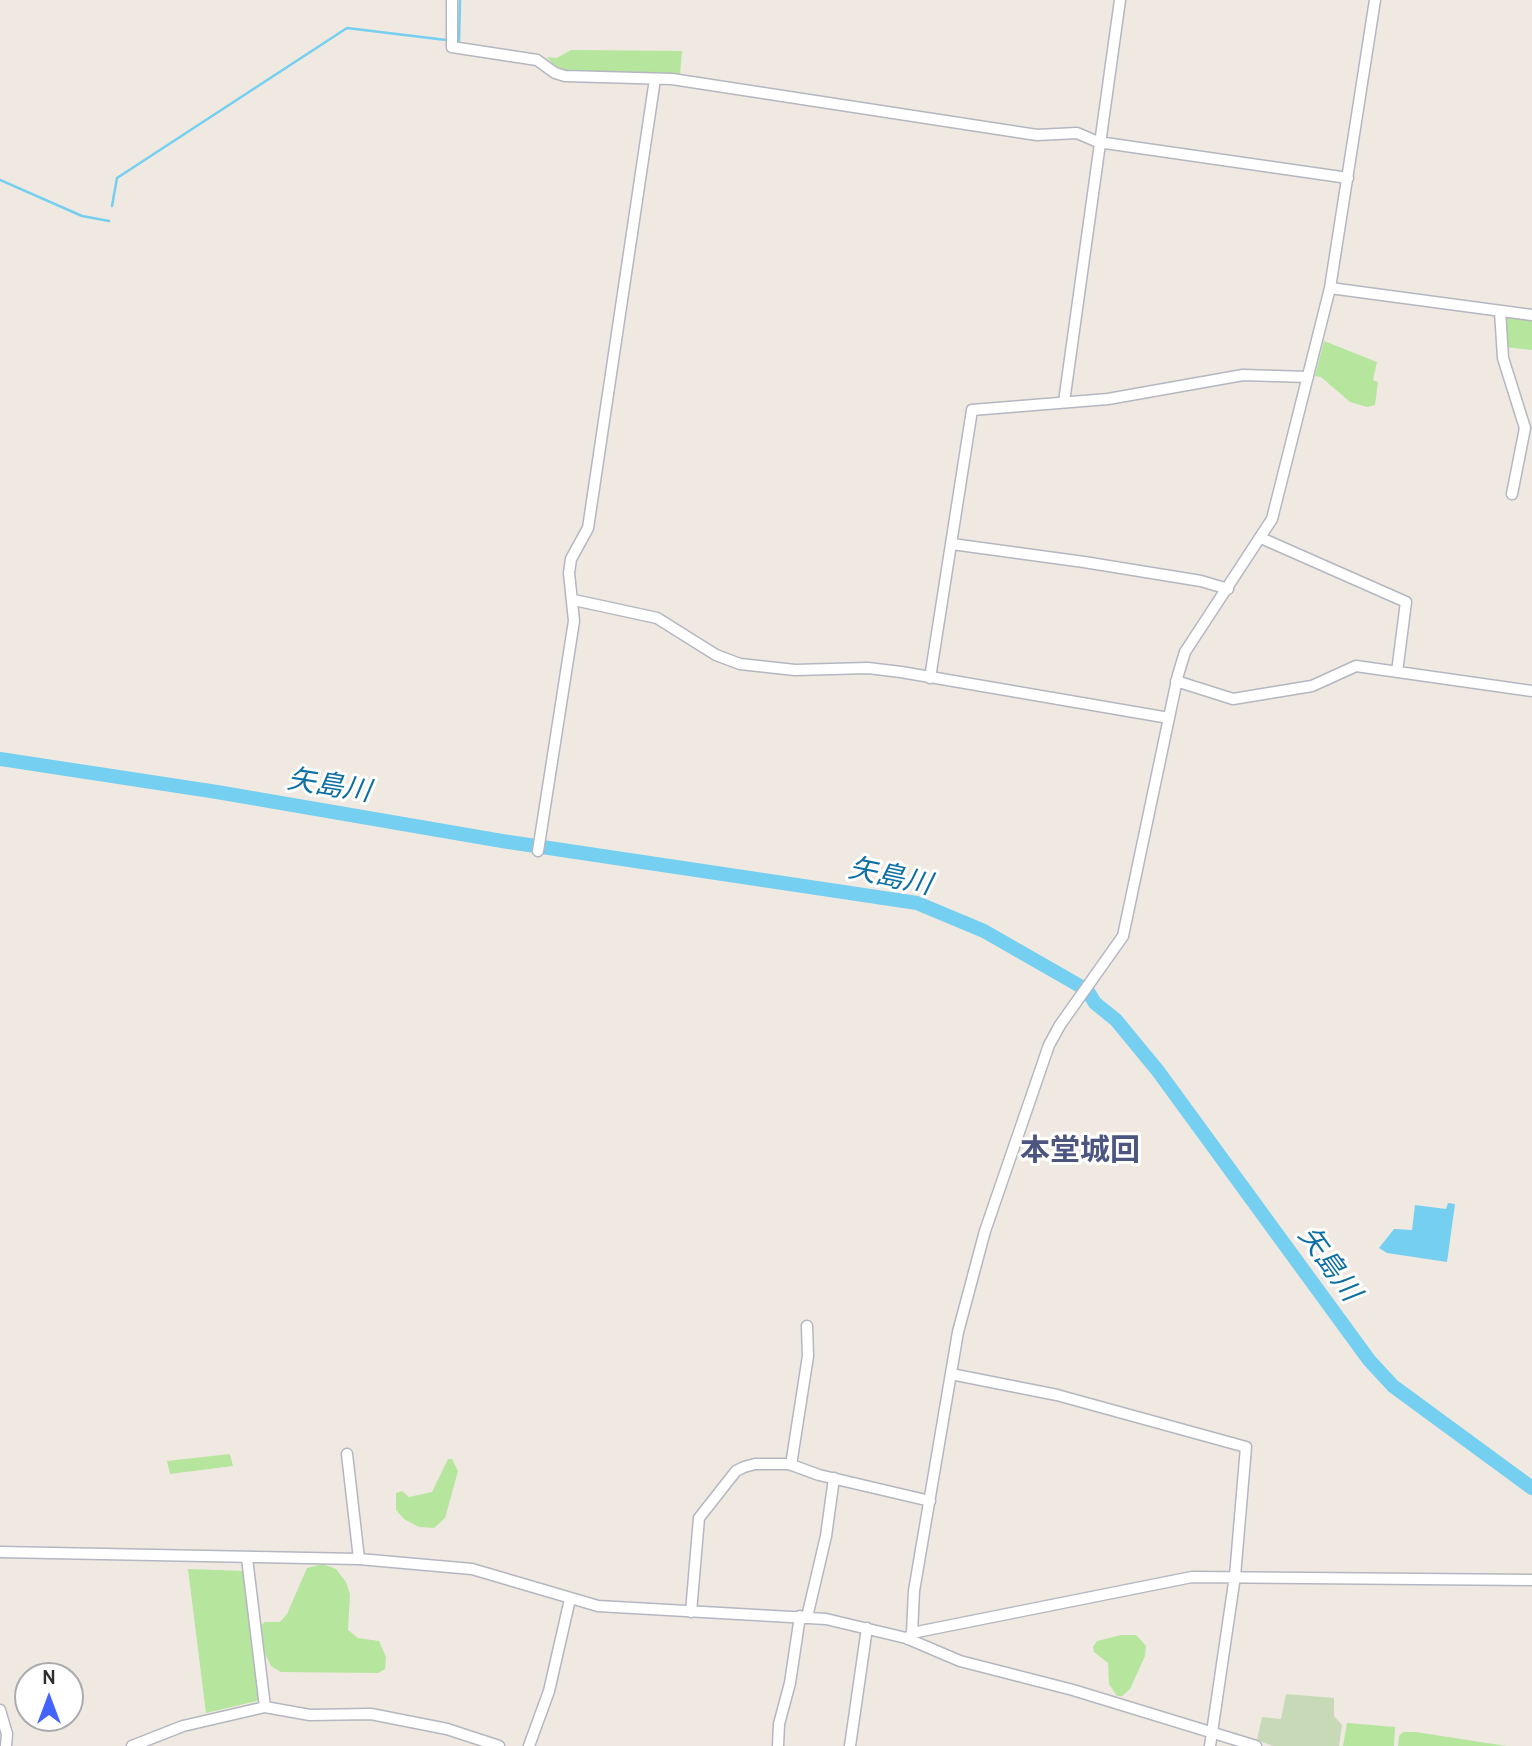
<!DOCTYPE html>
<meta charset="utf-8">
<style>
body{margin:0}
#map{position:relative;width:1532px;height:1746px;overflow:hidden;background:#efe9e1;font-family:Cabin,sans-serif}
canvas{display:block}
.north{position:absolute;left:14px;top:1662px;width:70px;height:70px;box-sizing:border-box;background:#fff;border:2px solid #ababab;border-radius:50%;rotate:0deg;font-size:19px;font-weight:700;line-height:28px;text-align:center;color:#2e2e2e}
.north::after{content:'';display:block;margin:auto;width:24px;height:32px;background:#4264fb;clip-path:polygon(50% 0,100% 100%,50% 72%,0 100%)}
</style>
<div id="map">
<canvas width="1532" height="1746"></canvas>
<div class="north">N</div>
</div>
<script>
const c = document.querySelector('canvas').getContext('2d');
c.lineJoin = 'round';
function fillPath(path, color) {
  c.fillStyle = color;
  c.fill(path, 'evenodd');
}
function poly(rows) {
  const path = new Path2D();
  for (const r of rows) {
    path.moveTo(r[0], r[1]);
    for (let i = 2; i < r.length; i += 2) path.lineTo(r[i], r[i + 1]);
  }
  return path;
}
function trace(path, color, width, dash) {
  c.strokeStyle = color;
  c.lineWidth = width;
  c.lineCap = dash ? 'butt' : 'round';
  c.setLineDash(dash || []);
  c.stroke(path);
}
function write(font, color, halo, rows, align = 'center') {
  c.font = font + ' Cabin,"Noto Sans JP",sans-serif';
  c.lineWidth = 6;
  c.setLineDash([]);
  c.textBaseline = 'middle';
  c.strokeStyle = halo;
  c.fillStyle = color;
  for (const [text, x, y, turn = 0] of rows) {
    c.save();
    c.translate(x, y);
    c.rotate((+turn || 0) * Math.PI / 180);
    c.textAlign = isNaN(turn) ? turn : align;
    if (halo) c.strokeText(text, 0, 0);
    c.fillText(text, 0, 0);
    c.restore();
  }
}
const green = poly([
 [571,50,682,51,680,75,567,71,554,65,547,57,557,58],
 [1510,317,1532,320,1532,350,1505,347,1504,320],
 [1324,341,1377,362,1373,380,1378,382,1375,405,1367,407,1350,402,1321,377,1315,376],
 [230,1454,233,1466,170,1474,167,1461],
 [448,1459,452,1459,458,1471,445,1518,434,1528,419,1527,404,1519,396,1510,396,1493,402,1491,409,1497,432,1492],
 [323,1564,336,1569,346,1582,350,1594,348,1630,358,1638,379,1641,386,1657,385,1669,378,1673,281,1672,271,1666,261,1646,258,1628,265,1622,280,1622,287,1614,307,1568],
 [188,1569,244,1571,261,1700,206,1713],
 [1121,1635,1136,1635,1146,1646,1145,1656,1130,1689,1122,1696,1117,1696,1109,1684,1108,1663,1094,1652,1093,1647,1097,1641],
 [1347,1723,1395,1727,1394,1746,1343,1746],
 [1403,1732,1416,1732,1506,1746,1398,1746,1399,1736]
]);
const cemetery = poly([
 [1286,1694,1334,1698,1334,1716,1342,1725,1339,1746,1273,1746,1257,1740,1262,1717,1281,1719]
]);
const water = poly([
 [1448,1203,1455,1204,1447,1262,1387,1253,1379,1248,1394,1229,1412,1230,1415,1205,1446,1209]
]);
const stream = poly([
 [459,42,460,0],
 [0,180,82,216,109,221],
 [112,206,117,178,347,28,446,40]
]);
const river = poly([
 [0,759,217,792,502,841,917,903,984,931,1087,990,1095,1003,1116,1020,1158,1071,1369,1360,1393,1386,1532,1488]
]);
const minor = poly([
 [452,0,452,47,537,60,555,73,565,76,672,79,1037,135,1077,133,1098,142,1348,178],
 [1330,288,1532,315],
 [1500,311,1503,358,1525,428,1512,494],
 [1064,402,1120,0],
 [1261,538,1406,602,1397,672],
 [952,544,1084,562,1201,581,1228,589],
 [574,600,657,618,716,655,740,664,795,670,868,668,901,672,1169,718],
 [930,678,972,410,1108,399,1243,375,1308,377],
 [1176,681,1233,699,1312,686,1356,666,1532,691],
 [538,851,574,621,569,573,571,559,588,528,655,79],
 [951,1374,1057,1395,1246,1447,1235,1576,1210,1746],
 [347,1454,359,1559],
 [791,1465,808,1356,807,1326],
 [0,1552,359,1559,472,1569,598,1606,826,1619,906,1638,960,1661,1073,1690,1256,1746],
 [247,1558,265,1707],
 [691,1612,699,1518,736,1471,744,1467,755,1464,789,1464,819,1475,930,1501],
 [807,1617,826,1536,834,1478],
 [912,1633,1192,1577,1532,1580],
 [908,1639,912,1633,914,1591,958,1332,985,1231,1049,1045,1060,1025,1123,936,1178,675,1185,652,1272,519,1330,288,1375,0],
 [0,1710,7,1734,6,1746],
 [132,1746,183,1726,265,1707,310,1715,371,1714,447,1729,499,1746],
 [529,1746,549,1691,570,1599],
 [778,1746,779,1724,790,1683,800,1616],
 [850,1746,867,1628]
]);
const waterNames = [
 ["矢島川",329,786,9],
 ["矢島川",890,877,12],
 ["矢島川",1329,1264,54]
];
const quarterNames = [
 ["本堂城回",1080,1151]
];
fillPath(green, '#b6e59e');
fillPath(cemetery, '#c8d9b8');
fillPath(water, '#75cff0');
trace(stream, '#75cff0', 2.5);
trace(river, '#75cff0', 14);
trace(minor, '#b4b7c1', 13);
trace(minor, '#fff', 10);
write('italic 28px', '#0d6fa3', '#fff', waterNames);
write('bold 30px', '#4d5680', '#fff', quarterNames);
</script>
